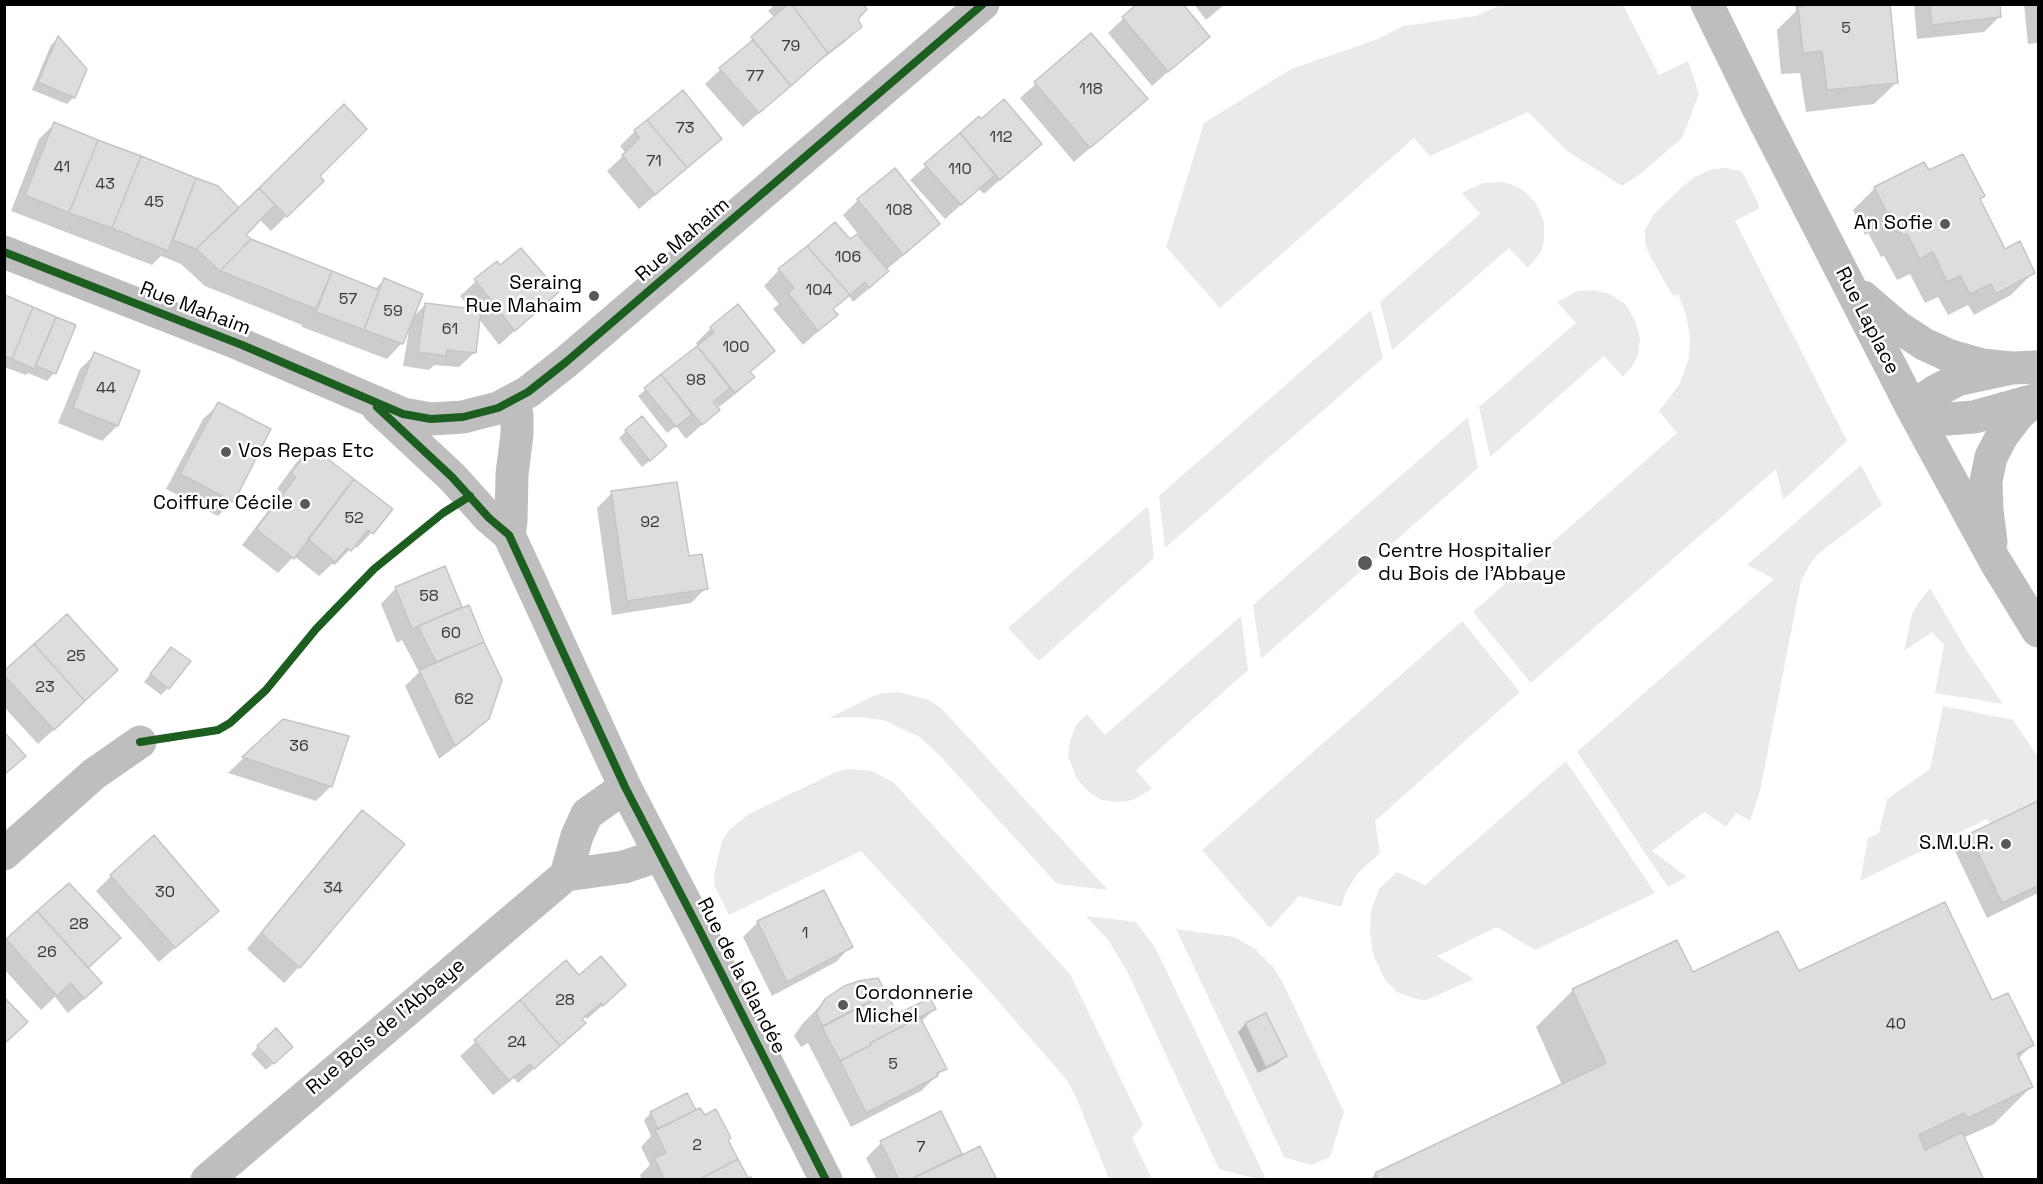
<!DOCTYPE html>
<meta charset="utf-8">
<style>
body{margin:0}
#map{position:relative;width:2043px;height:1184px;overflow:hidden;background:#fff;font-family:"Space Grotesk",sans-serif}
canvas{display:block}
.frame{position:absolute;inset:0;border:6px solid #000;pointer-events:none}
</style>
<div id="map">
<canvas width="2043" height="1184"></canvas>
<div class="frame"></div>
</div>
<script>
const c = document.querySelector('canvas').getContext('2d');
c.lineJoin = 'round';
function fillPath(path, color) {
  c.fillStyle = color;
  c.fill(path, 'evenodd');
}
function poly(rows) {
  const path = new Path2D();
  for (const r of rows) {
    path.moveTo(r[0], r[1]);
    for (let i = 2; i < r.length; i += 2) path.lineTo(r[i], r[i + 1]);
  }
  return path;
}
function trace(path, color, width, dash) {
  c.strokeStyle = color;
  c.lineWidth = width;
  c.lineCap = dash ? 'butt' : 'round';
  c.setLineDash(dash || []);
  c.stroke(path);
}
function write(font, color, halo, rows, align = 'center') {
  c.font = font + ' "Space Grotesk",sans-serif';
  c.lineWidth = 5;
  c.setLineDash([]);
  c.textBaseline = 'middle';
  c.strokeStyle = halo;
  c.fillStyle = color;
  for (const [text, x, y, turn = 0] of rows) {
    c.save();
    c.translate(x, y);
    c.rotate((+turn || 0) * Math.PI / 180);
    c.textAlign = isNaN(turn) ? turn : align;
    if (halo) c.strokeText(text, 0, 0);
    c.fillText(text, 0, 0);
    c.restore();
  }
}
const green = poly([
 [1501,5,1623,5,1659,75,1688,61,1699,94,1682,138,1640,174,1622,186,1567,151,1528,112,1430,156,1414,138,1220,308,1166,247,1204,123,1291,69,1378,39,1403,26,1476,16],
 [1724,168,1742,171,1759,205,1758,209,1735,221,1847,441,1783,500,1776,469,1531,683,1473,612,1677,433,1659,411,1679,385,1689,358,1690,337,1686,315,1678,294,1673,296,1650,256,1645,243,1645,230,1653,215,1684,185,1695,177,1710,170],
 [1504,182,1522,189,1536,203,1544,222,1544,241,1540,253,1528,268,1509,248,1392,350,1380,302,1480,214,1462,193,1483,183],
 [1593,290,1610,294,1625,304,1635,320,1640,338,1638,355,1633,365,1623,377,1604,356,1490,457,1479,407,1576,323,1557,302,1578,291],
 [1371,310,1383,358,1165,548,1159,496],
 [1468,417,1478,468,1261,659,1253,605],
 [1861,465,1882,505,1818,554,1810,564,1801,581,1760,791,1750,821,1736,813,1726,827,1704,812,1652,851,1687,877,1668,887,1577,752,1774,579,1747,565],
 [1148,506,1154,558,1039,661,1008,628],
 [1930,588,1967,651,2003,704,1935,693,1944,645,1932,632,1904,651,1912,614,1919,602],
 [1241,616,1248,670,1136,770,1152,789,1133,800,1119,802,1101,800,1089,792,1077,779,1068,756,1070,741,1076,725,1087,714,1105,735],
 [1462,621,1520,692,1375,821,1380,853,1358,873,1346,892,1341,907,1299,896,1270,928,1202,850],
 [898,692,929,700,942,709,1108,890,1057,884,940,756,920,737,883,720,861,717,829,718,873,696,884,693],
 [1943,706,2013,720,2038,757,2038,801,1990,824,1987,819,1860,881,1868,838,1879,833,1887,799,1930,769],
 [1566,761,1655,893,1535,950,1497,927,1437,956,1474,979,1426,1000,1416,999,1397,992,1385,980,1373,954,1370,932,1371,911,1379,889,1397,872,1425,885],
 [850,769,872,771,893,782,1070,974,1143,1125,1132,1138,1152,1179,1109,1179,1076,1097,1066,1079,985,986,861,851,729,915,715,887,714,874,722,841,730,829,749,814,838,771],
 [1086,916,1136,922,1156,949,1266,1179,1257,1179,1219,1169,1127,971,1108,940],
 [1176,929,1235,937,1255,949,1274,968,1284,985,1344,1112,1330,1157,1311,1165,1284,1157]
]);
const shadow = poly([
 [775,4,861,4,856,19,861,27,845,42,811,68,743,127,705,84,775,18,768,11],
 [1139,4,1208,36,1152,86,1108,33],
 [1194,4,1225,4,1206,20],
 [1795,4,1888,4,1897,82,1874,104,1806,112,1800,73,1781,74,1777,30,1796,11],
 [1914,4,1998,4,1999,17,1984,32,1917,39],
 [2024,4,2038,4,2038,43,2028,44],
 [1091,35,1146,99,1074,162,1020,98],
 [58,38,74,97,67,104,32,90,51,45],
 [344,107,318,176,322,181,271,231,259,219,243,235,250,240,374,290,384,280,413,317,426,304,471,310,460,296,496,263,541,307,499,345,479,319,475,352,459,367,434,365,429,370,403,366,409,330,402,343,387,359,302,327,302,325,205,286,181,264,161,256,152,265,11,211,39,139,54,124,217,188,239,210],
 [979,119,1040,144,984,194,979,189,945,219,910,180],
 [635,131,720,139,639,209,607,171,626,153,620,146],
 [895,170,938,224,923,239,886,270,887,271,872,286,853,302,849,296,832,310,836,315,803,345,773,309,779,304,764,286,779,270,850,241,858,234,843,215,858,200],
 [1929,172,1983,196,1979,200,2004,251,2033,273,2011,295,1974,315,1968,305,1948,315,1938,297,1925,303,1910,274,1897,280,1884,256,1881,257,1868,233,1865,235,1853,210,1875,188],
 [4,298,74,326,54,373,47,381,28,373,26,375,4,367],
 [711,328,773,351,749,373,753,377,738,392,719,407,712,400,711,401,718,410,686,439,676,426,667,433,638,396,698,346,696,343],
 [95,354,117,426,102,441,58,423,80,369],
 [219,404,269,430,233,501,218,516,166,489,203,419],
 [626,431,658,454,642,467,619,438],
 [311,448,372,532,357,548,354,545,335,565,332,564,319,576,294,556,278,573,242,545,282,493,277,489,296,463],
 [612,493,687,557,706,588,691,603,612,615,597,508],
 [444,568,462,609,468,606,500,681,487,718,472,734,439,759,405,686,419,672,402,640,397,643,381,604,396,588],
 [171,648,168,688,161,695,144,682],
 [4,673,101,686,38,744,4,707],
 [283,720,331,786,316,801,228,773],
 [2038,803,2038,893,1987,918,1955,851,1970,836],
 [362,812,403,844,299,967,284,983,247,949,347,827],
 [111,876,217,911,159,962,96,891],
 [69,885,87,968,85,998,68,1013,55,997,41,1010,4,969,4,942],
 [758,922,851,946,836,962,772,996,743,937],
 [566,962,579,977,609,1000,587,1019,585,1017,581,1020,584,1023,518,1083,514,1078,493,1095,460,1056],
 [1798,973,1991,1002,2032,1045,2018,1059,2031,1087,1994,1124,1963,1138,1983,1180,1370,1180,1375,1174,1562,1085,1536,1027,1573,990,1693,974],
 [884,993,880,997,897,1016,934,1009,921,1022,945,1068,921,1091,851,1127,808,1043,801,1047,794,1036,803,1023,826,1000],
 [1265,1015,1285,1056,1278,1063,1258,1073,1238,1032,1245,1024],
 [258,1047,283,1054,266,1070,251,1054],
 [694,1110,727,1140,747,1180,642,1180,640,1175,650,1165,641,1147,651,1136,644,1120,651,1113],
 [940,1113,962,1157,995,1180,877,1180,866,1158,881,1143]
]);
const building = poly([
 [788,4,791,4,828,53,791,86,751,37,788,4],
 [791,4,863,4,867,9,858,19,862,27,828,53,791,4],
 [1137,4,1183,4,1210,37,1168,72,1122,17,1137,4],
 [1813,4,1890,4,1898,83,1827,90,1822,51,1803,53,1798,7,1813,4],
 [1930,4,2000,4,2001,17,1932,25,1930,4],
 [1091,33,1148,99,1090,148,1034,82,1091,33],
 [58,36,87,69,75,98,38,82,58,36],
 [753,40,791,86,759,113,719,68,753,40],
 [683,90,722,139,687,168,647,120,683,90],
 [1004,99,1042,144,1000,180,960,133,979,116,981,119,1004,99],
 [344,104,367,129,320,176,324,181,287,217,259,188,344,104],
 [647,120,687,168,655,195,622,155,640,138,634,130,647,120],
 [54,122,98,140,69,213,25,195,54,122],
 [960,133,995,175,961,205,924,164,960,133],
 [98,140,141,156,112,228,69,213,98,140],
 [1963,154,1985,196,1980,199,2005,249,2020,241,2035,273,1996,294,1991,284,1970,294,1960,276,1947,282,1933,252,1920,259,1907,234,1903,236,1891,212,1887,213,1874,187,1924,162,1929,170,1963,154],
 [141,156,196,178,168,251,112,228,141,156],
 [895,168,940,224,903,255,857,199,895,168],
 [196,178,218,186,239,208,196,249,173,240,196,178],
 [259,188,275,205,246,235,251,239,220,271,196,249,259,188],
 [835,222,850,239,857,234,889,271,869,288,865,282,850,295,807,246,835,222],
 [251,239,332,271,316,309,220,271,251,239],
 [807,246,850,295,833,309,838,315,818,331,788,293,794,288,778,269,807,246],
 [521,248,559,292,515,331,474,279,497,261,500,265,521,248],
 [332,271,379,290,364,330,316,312,332,271],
 [384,278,423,294,403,344,364,330,384,278],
 [5,295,33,307,12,359,4,356,5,295],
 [425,303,481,310,476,353,447,350,446,356,418,352,425,303],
 [738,304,775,351,750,372,755,377,735,393,697,346,714,332,710,327,738,304],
 [33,307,56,317,34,369,12,359,33,307],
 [56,317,76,325,56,374,36,366,56,317],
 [697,346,730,388,713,402,720,410,702,425,661,374,697,346],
 [94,352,140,371,118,426,73,408,94,352],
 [661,374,692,414,676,427,644,388,661,374],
 [218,402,271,429,234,502,180,474,218,402],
 [642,416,667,446,650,461,625,430,642,416],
 [311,446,354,479,294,559,256,529,296,477,291,473,311,446],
 [354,479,393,509,373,534,368,530,351,551,347,548,335,562,308,539,354,479],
 [677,482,689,556,702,554,708,589,627,601,611,491,677,482],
 [445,566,462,607,412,629,395,587,445,566],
 [469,605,484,642,436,662,418,626,469,605],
 [67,614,118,670,85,701,34,644,67,614],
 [484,642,502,680,489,719,455,746,419,670,484,642],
 [34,644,85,701,54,730,4,675,4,671,34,644],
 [171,647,191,661,169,689,150,674,171,647],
 [283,719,349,736,332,787,242,757,283,719],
 [4,732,26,756,4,775,4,732],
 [2038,801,2038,886,2002,903,1969,834,2038,801],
 [362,810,405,844,300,968,261,933,362,810],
 [154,835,219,911,175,948,110,875,154,835],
 [69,883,121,938,88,968,37,911,69,883],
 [824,890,853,947,787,982,757,921,824,890],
 [1945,902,1992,1000,2008,993,2034,1045,2017,1054,2033,1087,1968,1118,1964,1113,1919,1135,1925,1150,1962,1132,1984,1180,1378,1180,1375,1173,1606,1063,1572,989,1677,940,1693,972,1778,931,1799,971,1945,902],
 [37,911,102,983,84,999,71,983,57,996,6,939,37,911],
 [601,956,626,985,603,1006,601,1003,582,1019,586,1023,560,1046,520,1000,566,960,579,975,601,956],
 [878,978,886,993,823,1026,816,1013,825,999,844,986,859,981,878,978],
 [887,993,897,1014,930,998,936,1009,870,1043,871,1045,840,1061,822,1027,887,993],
 [4,997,28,1022,4,1044,4,997],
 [520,1000,560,1046,534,1069,530,1064,509,1081,474,1040,520,1000],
 [1266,1013,1287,1056,1266,1067,1245,1023,1266,1013],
 [920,1017,947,1069,937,1073,938,1076,866,1113,840,1061,871,1045,870,1043,920,1017],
 [276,1028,293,1047,274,1064,257,1046,276,1028],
 [687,1093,696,1110,658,1129,650,1112,687,1093],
 [700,1108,705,1115,716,1109,731,1138,728,1140,738,1159,698,1180,665,1180,654,1158,666,1153,655,1130,700,1108],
 [941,1111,962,1154,909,1180,899,1180,880,1141,941,1111],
 [980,1146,997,1180,909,1180,962,1155,980,1146],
 [738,1159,748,1178,751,1177,752,1180,698,1180,738,1159]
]);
const minor = poly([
 [1707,4,1762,116,1913,410,1995,561,2038,631],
 [4,252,242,345,403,414,431,419,463,417,498,408,528,392,566,362,983,4],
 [1863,297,1898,327,1924,344,1950,356,1982,365,2012,368,2038,367],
 [2012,368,1957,380,1934,392,1921,401,1913,410,1925,417,1947,419,1974,417,2035,400],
 [378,408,452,477,489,518,509,535,625,787,699,929,826,1180],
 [509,535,511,521,512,474,517,434,517,416,514,400],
 [1991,542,1987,510,1986,481,1991,457,2002,436,2018,415,2032,402],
 [4,854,94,774,140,742],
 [566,875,577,836,587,814,625,787],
 [207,1180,566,875,624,867,660,855]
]);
const cycleway = poly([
 [4,252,242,345,403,414,431,419,463,417,498,408,528,392,566,362,983,4],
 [377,407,452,477,489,518,509,535,625,787,699,929,826,1180],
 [140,742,218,730,230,723,266,690,316,629,374,569,443,513,470,496]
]);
const markers = [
 [1945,224,6,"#595959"],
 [594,296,6,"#595959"],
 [226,452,6,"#595959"],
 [305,504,6,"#595959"],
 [1365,563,8,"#595959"],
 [2006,844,6,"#595959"],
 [843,1005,6,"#595959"]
];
const numberNames = [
 ["5",1846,29],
 ["79",791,47],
 ["77",755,77],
 ["118",1091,90],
 ["73",685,129],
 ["112",1001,138],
 ["71",654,162],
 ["41",62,168],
 ["110",960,170],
 ["43",105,185],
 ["45",154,203],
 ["108",899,211],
 ["106",848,258],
 ["104",819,291],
 ["57",348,300],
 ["59",393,312],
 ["61",450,330],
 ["100",736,348],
 ["98",696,381],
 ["44",106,389],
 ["52",354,519],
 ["92",650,523],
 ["58",429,597],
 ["60",451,634],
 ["25",76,657],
 ["23",45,688],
 ["62",464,700],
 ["36",299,747],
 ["34",333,889],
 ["30",165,893],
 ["28",79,925],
 ["1",805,934],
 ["26",47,953],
 ["28",565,1001],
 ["40",1896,1025],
 ["24",517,1043],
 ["5",893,1065],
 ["2",697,1146],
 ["7",921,1148]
];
const poiNames = [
 ["An Sofie",1933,224],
 ["Seraing",582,284],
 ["Rue Mahaim",582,307],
 ["Vos Repas Etc",238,452,"left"],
 ["Coiffure Cécile",293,504],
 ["Centre Hospitalier",1378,552,"left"],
 ["du Bois de l'Abbaye",1378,575,"left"],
 ["S.M.U.R.",1994,844],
 ["Cordonnerie",855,994,"left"],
 ["Michel",855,1017,"left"]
];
const streetNames = [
 ["Rue Mahaim",683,240,-41],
 ["Rue Mahaim",195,309,21],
 ["Rue Laplace",1867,321,63],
 ["Rue de la Glandée",741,976,63],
 ["Rue Bois de l'Abbaye",386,1027,-40]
];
fillPath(green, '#eaeaea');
fillPath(shadow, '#0003');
fillPath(building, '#ddd');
trace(building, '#c5c5c5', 1.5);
trace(minor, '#bebebe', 33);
trace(cycleway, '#1b5e20', 8);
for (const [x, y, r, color] of markers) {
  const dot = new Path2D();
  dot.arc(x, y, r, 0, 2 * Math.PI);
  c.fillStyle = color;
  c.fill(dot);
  trace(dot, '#fff', 2);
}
write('16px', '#373737', null, numberNames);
write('20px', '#000', '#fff', poiNames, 'right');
write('20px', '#000', '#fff', streetNames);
</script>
